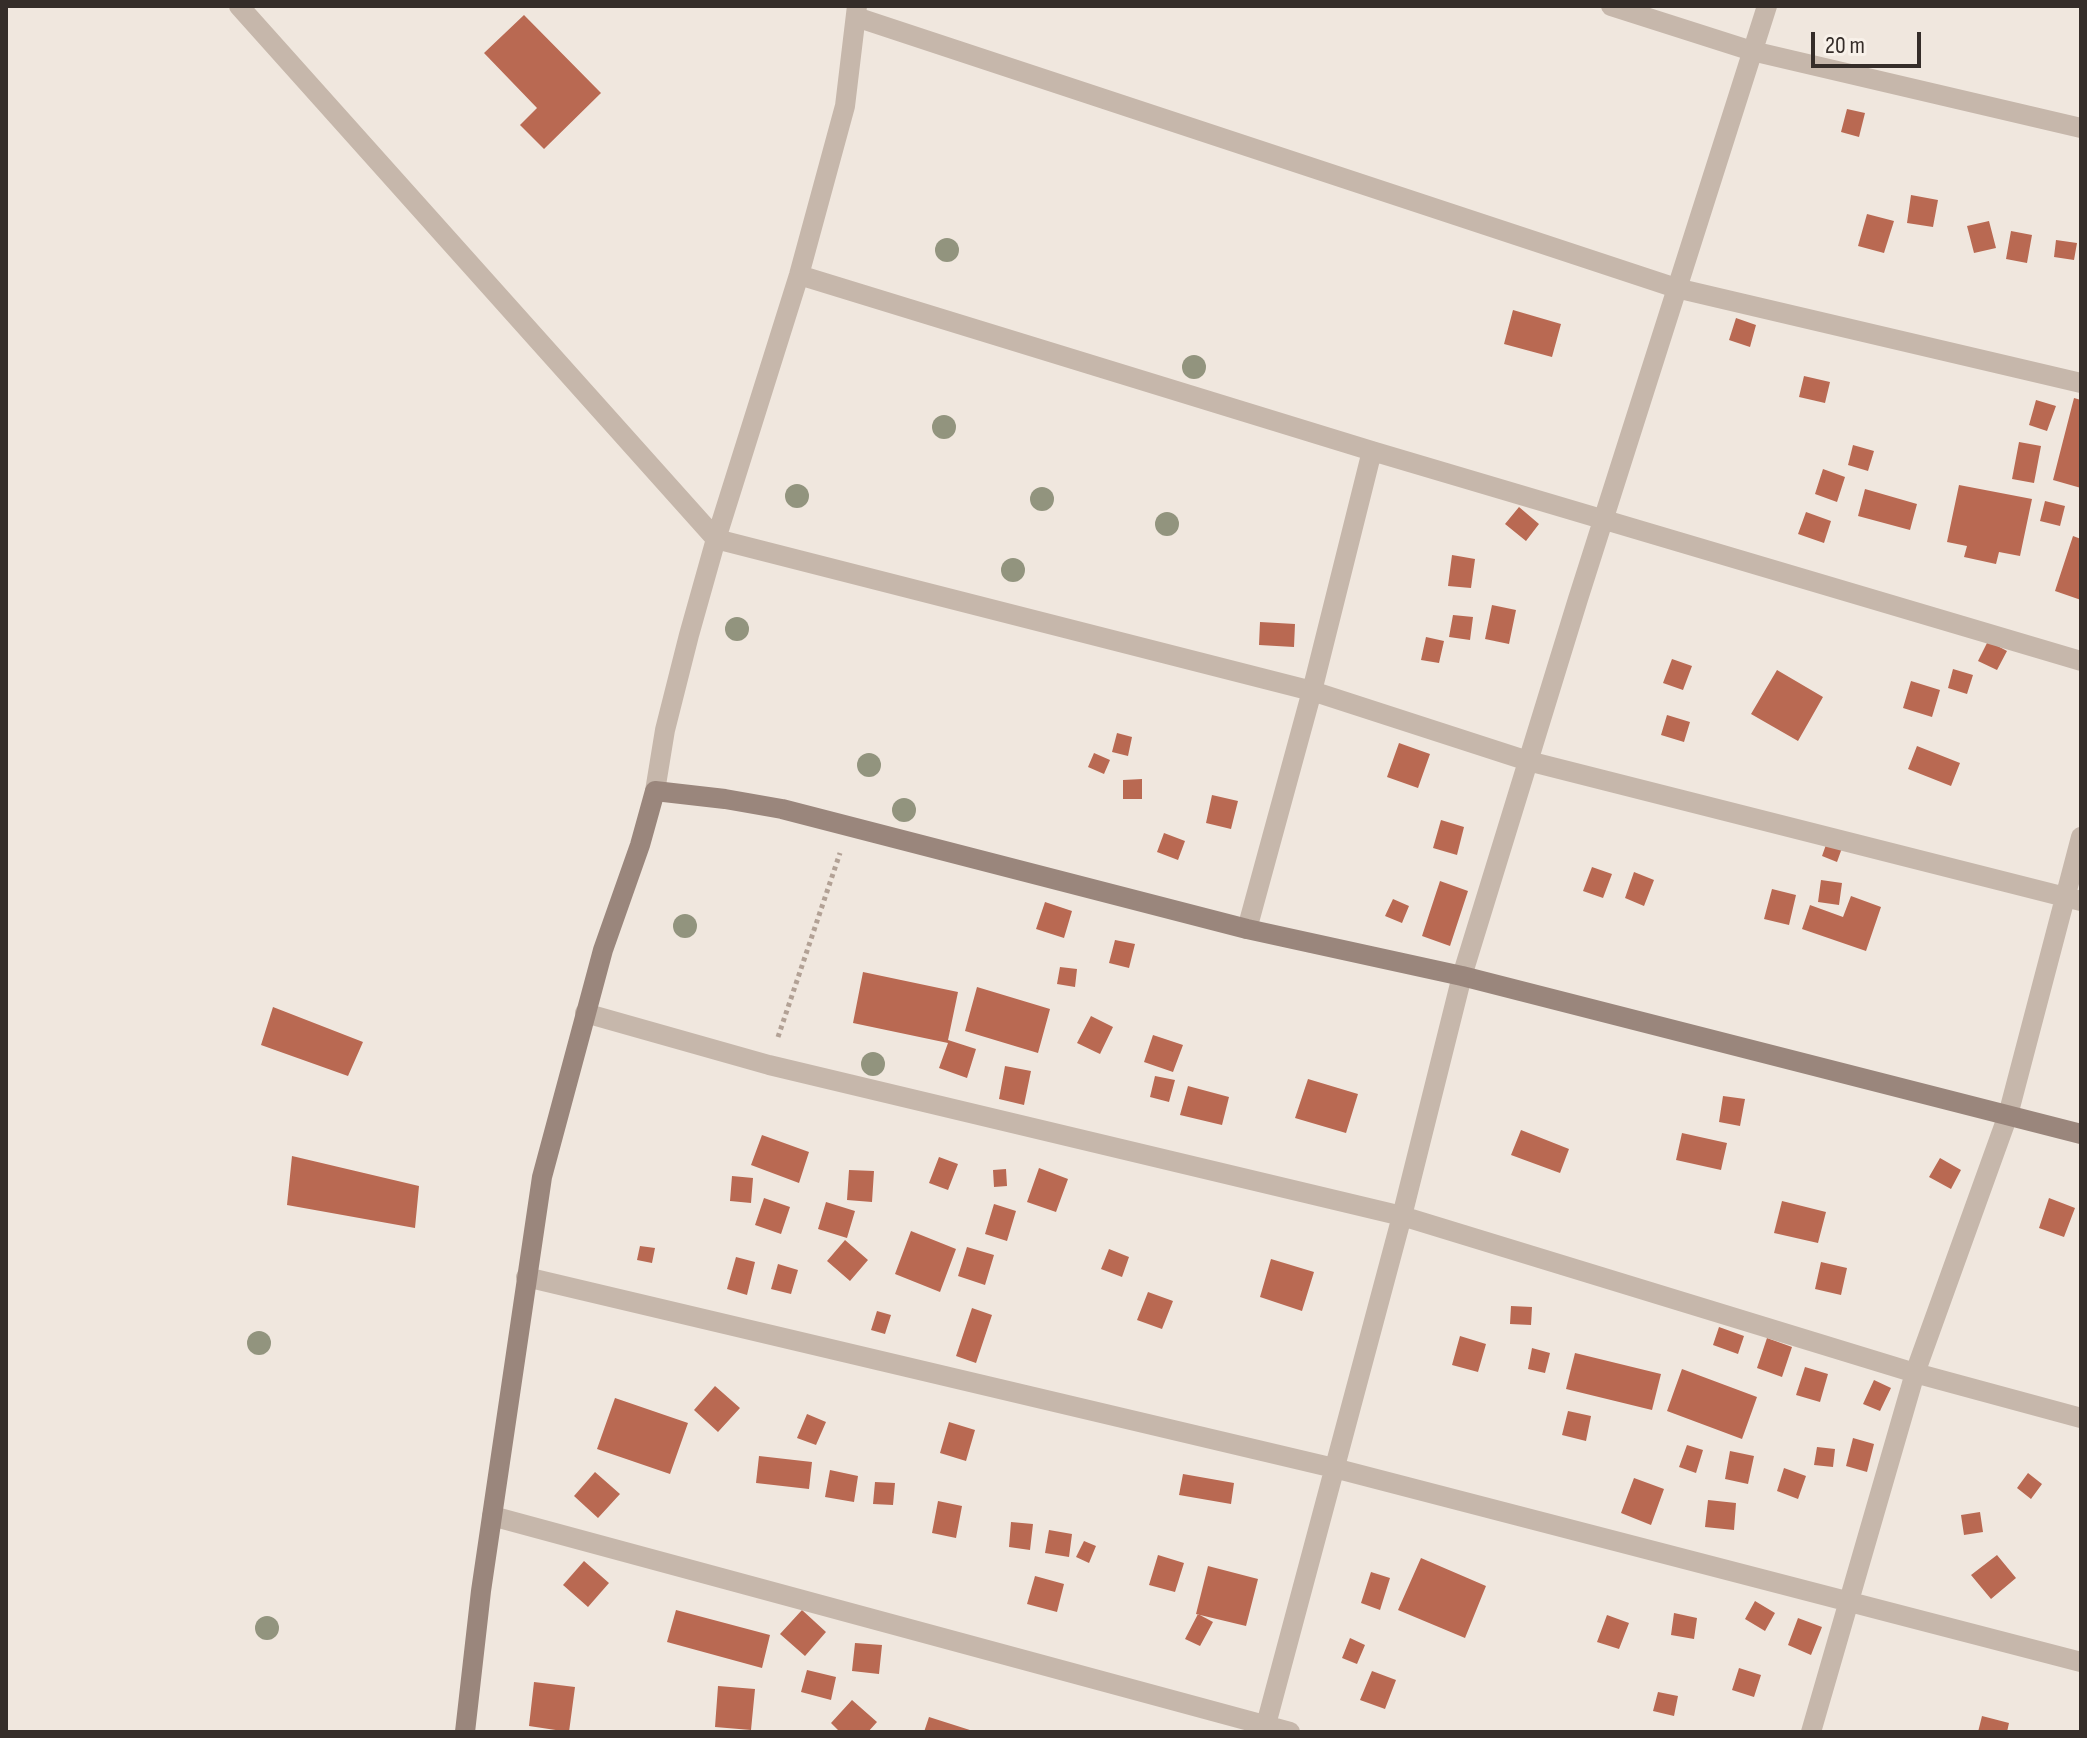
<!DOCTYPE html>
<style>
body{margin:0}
#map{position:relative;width:2087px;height:1738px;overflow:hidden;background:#f0e7de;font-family:"Sofia Sans Condensed",sans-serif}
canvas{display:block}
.frame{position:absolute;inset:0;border:8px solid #352d29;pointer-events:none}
.scale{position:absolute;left:1811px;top:32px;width:110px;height:36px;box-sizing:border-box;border:4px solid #352d29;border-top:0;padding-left:10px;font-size:24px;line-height:28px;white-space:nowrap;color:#352d29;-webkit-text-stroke:6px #f8f1e9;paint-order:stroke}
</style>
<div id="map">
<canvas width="2087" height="1738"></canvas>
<div class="frame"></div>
<div class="scale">20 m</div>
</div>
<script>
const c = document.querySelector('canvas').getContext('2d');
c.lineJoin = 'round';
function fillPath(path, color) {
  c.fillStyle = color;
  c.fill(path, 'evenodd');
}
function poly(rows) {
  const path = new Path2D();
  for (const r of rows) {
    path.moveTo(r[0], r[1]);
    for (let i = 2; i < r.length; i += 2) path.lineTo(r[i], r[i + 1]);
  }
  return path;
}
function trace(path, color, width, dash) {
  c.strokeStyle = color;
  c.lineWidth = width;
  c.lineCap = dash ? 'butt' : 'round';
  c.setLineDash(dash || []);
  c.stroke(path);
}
const building = poly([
 [524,15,601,93,544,149,520,125,537,108,484,53],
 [1847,109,1865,113,1859,137,1841,132],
 [1911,195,1938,200,1933,227,1907,223],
 [1867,214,1894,221,1884,253,1858,246],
 [1989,221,1996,248,1974,253,1967,226],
 [2011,231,2032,235,2027,263,2006,259],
 [2056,240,2077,243,2074,260,2054,257],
 [1513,310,1561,324,1552,357,1504,344],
 [1736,318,1756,325,1750,347,1729,340],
 [1804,376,1830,382,1825,403,1799,397],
 [2074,398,2081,400,2081,488,2053,480],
 [2036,400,2056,406,2047,431,2029,425],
 [2019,442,2041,446,2034,483,2012,479],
 [1853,445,1874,451,1868,471,1848,465],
 [1823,469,1845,477,1837,502,1815,494],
 [1959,485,2032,499,2020,556,1999,552,1996,564,1964,557,1967,546,1947,542],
 [1865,489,1917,504,1910,530,1858,516],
 [2045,501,2065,506,2060,526,2040,521],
 [1519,507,1539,524,1526,541,1505,524],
 [1806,512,1831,521,1824,543,1798,534],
 [2073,536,2081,539,2081,600,2055,591],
 [1452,555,1475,559,1471,588,1448,586],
 [1492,605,1516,610,1509,644,1485,639],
 [1453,615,1473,617,1470,640,1449,637],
 [1260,622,1295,624,1294,647,1259,645],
 [1426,637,1444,641,1439,663,1421,660],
 [1988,641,2007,651,1997,670,1978,661],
 [1672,659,1692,666,1683,690,1663,683],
 [1953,669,1973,675,1967,694,1948,688],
 [1777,670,1823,697,1798,741,1751,714],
 [1911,681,1940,690,1932,717,1903,708],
 [1667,715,1690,722,1684,742,1661,735],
 [1117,733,1132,737,1128,756,1112,752],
 [1399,743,1430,754,1418,788,1387,777],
 [1917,746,1960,763,1951,786,1908,769],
 [1094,753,1110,760,1104,774,1088,767],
 [1142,779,1142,799,1123,799,1123,780],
 [1212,795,1238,801,1231,829,1206,823],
 [1441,820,1464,827,1457,855,1433,848],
 [1164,833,1185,841,1178,860,1157,852],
 [1827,842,1842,848,1837,862,1822,856],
 [1592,867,1612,874,1603,898,1583,891],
 [1634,872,1654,880,1644,906,1625,898],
 [1821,880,1842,883,1839,905,1818,902],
 [1440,881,1468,891,1450,946,1422,936],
 [1772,889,1796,895,1789,925,1764,919],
 [1851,896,1881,907,1866,951,1802,929,1810,905,1843,917],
 [1393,899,1409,906,1402,923,1385,916],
 [1045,902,1072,911,1064,938,1036,929],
 [1115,940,1135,944,1129,968,1109,963],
 [1060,967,1077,969,1075,987,1057,984],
 [863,972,958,992,948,1040,976,1049,967,1078,939,1068,948,1043,853,1023],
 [977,987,1050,1009,1038,1053,965,1031],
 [273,1007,363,1042,348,1076,261,1045],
 [1091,1016,1113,1027,1100,1054,1077,1043],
 [1153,1035,1183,1045,1173,1072,1144,1062],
 [1005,1066,1031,1071,1024,1105,999,1099],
 [1155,1076,1175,1080,1169,1102,1150,1097],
 [1308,1079,1358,1094,1346,1133,1295,1118],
 [1188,1086,1229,1097,1222,1125,1180,1115],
 [1723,1096,1745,1099,1740,1126,1719,1122],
 [1521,1130,1569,1149,1560,1173,1511,1155],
 [1682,1133,1727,1143,1721,1170,1676,1160],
 [762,1135,809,1152,799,1183,751,1165],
 [292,1156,419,1186,415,1228,287,1205],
 [939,1157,958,1164,948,1190,929,1183],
 [1940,1158,1961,1170,1951,1189,1929,1177],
 [1039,1168,1068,1179,1056,1212,1027,1202],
 [1006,1169,1007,1186,994,1187,993,1170],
 [849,1170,874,1171,872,1202,847,1200],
 [732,1176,753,1178,751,1203,730,1201],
 [764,1198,790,1207,781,1234,755,1225],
 [2049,1198,2075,1208,2064,1237,2039,1228],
 [1782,1201,1826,1212,1818,1243,1774,1233],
 [826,1202,855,1211,847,1238,818,1229],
 [994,1204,1016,1211,1007,1241,985,1234],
 [911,1231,956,1249,940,1292,895,1274],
 [845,1240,868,1260,850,1281,827,1261],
 [640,1246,655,1248,652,1263,637,1260],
 [967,1247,994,1255,985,1285,958,1276],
 [1109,1249,1129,1257,1122,1277,1101,1269],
 [736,1257,755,1262,747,1295,727,1289],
 [1271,1259,1314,1272,1302,1311,1260,1297],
 [1821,1262,1847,1268,1841,1295,1815,1289],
 [778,1264,798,1270,791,1294,771,1289],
 [1148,1292,1173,1301,1162,1329,1137,1320],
 [1511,1306,1532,1307,1531,1325,1510,1324],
 [972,1308,992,1315,976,1363,956,1356],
 [877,1311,891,1315,885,1334,871,1330],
 [1719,1327,1744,1336,1738,1354,1713,1345],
 [1460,1336,1486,1344,1478,1372,1452,1365],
 [1767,1338,1792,1347,1782,1377,1757,1368],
 [1532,1348,1550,1353,1545,1373,1528,1369],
 [1575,1353,1661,1374,1652,1410,1566,1389],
 [1805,1367,1828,1374,1820,1402,1796,1395],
 [1682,1369,1757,1397,1742,1439,1667,1411],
 [1874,1380,1891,1388,1880,1411,1863,1404],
 [715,1386,740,1408,718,1432,694,1410],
 [615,1398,688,1423,670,1474,597,1449],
 [1568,1411,1591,1416,1586,1441,1562,1435],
 [807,1414,826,1422,816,1445,797,1438],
 [949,1422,975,1430,966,1461,940,1453],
 [1853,1438,1874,1444,1867,1472,1846,1466],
 [1687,1445,1703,1450,1696,1473,1679,1467],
 [1817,1447,1835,1449,1833,1467,1814,1465],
 [1730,1451,1754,1456,1748,1484,1725,1479],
 [759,1456,812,1462,809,1489,756,1483],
 [1784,1468,1806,1476,1798,1499,1777,1491],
 [830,1470,858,1476,854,1502,825,1497],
 [595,1472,620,1494,598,1518,574,1496],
 [2028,1473,2042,1484,2031,1499,2017,1488],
 [1183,1474,1234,1483,1231,1504,1179,1495],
 [1634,1478,1664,1489,1651,1525,1621,1513],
 [875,1482,895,1483,893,1505,873,1504],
 [1708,1500,1736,1503,1734,1530,1705,1527],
 [938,1501,962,1506,956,1538,932,1533],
 [1980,1512,1983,1532,1964,1535,1961,1515],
 [1011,1522,1033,1524,1030,1550,1009,1547],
 [1049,1530,1072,1534,1069,1557,1045,1553],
 [1084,1541,1096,1546,1089,1563,1076,1557],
 [1158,1555,1184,1563,1175,1592,1149,1585],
 [1997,1555,2016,1578,1991,1599,1971,1575],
 [1421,1558,1486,1586,1465,1638,1398,1610],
 [584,1561,609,1583,588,1607,563,1585],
 [1208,1566,1258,1579,1246,1626,1196,1614],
 [1371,1572,1390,1578,1380,1610,1361,1603],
 [1035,1576,1064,1584,1057,1612,1027,1604],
 [1755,1601,1775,1613,1765,1631,1745,1619],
 [676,1610,770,1635,762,1668,667,1642],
 [802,1610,826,1632,805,1656,780,1634],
 [1674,1613,1697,1618,1694,1639,1671,1635],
 [1198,1614,1213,1622,1200,1646,1185,1639],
 [1607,1615,1629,1623,1619,1649,1597,1642],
 [1798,1618,1822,1627,1811,1655,1788,1645],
 [1350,1638,1365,1645,1357,1664,1342,1658],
 [855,1643,882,1645,879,1674,852,1671],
 [1739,1668,1761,1675,1754,1697,1732,1690],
 [807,1670,836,1677,831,1700,801,1692],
 [1372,1671,1396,1680,1385,1709,1360,1700],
 [534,1682,575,1687,569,1732,529,1726],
 [718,1686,755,1689,751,1730,715,1727],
 [1658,1692,1678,1696,1674,1716,1653,1711],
 [852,1700,877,1722,868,1732,840,1732,831,1723],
 [1982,1716,2009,1723,2007,1732,1978,1732],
 [929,1717,973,1731,973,1732,924,1732]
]);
const path = poly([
 [778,1037,840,853]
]);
const street = poly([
 [239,6,716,539,1312,691,1528,761,2081,901],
 [1611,6,1752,51,2081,128],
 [856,17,1676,288,2081,383],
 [799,275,1372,451,2081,661],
 [655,791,665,730,689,635,716,539,799,275,845,106,857,6],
 [1247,929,1312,691,1372,451],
 [585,1013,769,1065,1402,1216,1915,1373,2081,1418],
 [526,1277,1334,1468,2081,1662],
 [492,1516,1290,1732],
 [1264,1732,1402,1216,1462,976,1578,599,1767,6],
 [1811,1732,1915,1373,2008,1115,2081,837]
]);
const secondary = poly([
 [465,1732,481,1591,542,1177,603,950,640,845,655,791,725,799,782,809,1247,929,1462,976,2081,1134]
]);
const trees = [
 [947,250],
 [1194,367],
 [944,427],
 [797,496],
 [1042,499],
 [1167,524],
 [1013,570],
 [737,629],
 [869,765],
 [904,810],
 [685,926],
 [873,1064],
 [259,1343],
 [267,1628]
];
fillPath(building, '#b96952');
trace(path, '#b2a195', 5, [4, 4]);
trace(street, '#c6b7ab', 20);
trace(secondary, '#9a867c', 20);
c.fillStyle = '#92947e';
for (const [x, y] of trees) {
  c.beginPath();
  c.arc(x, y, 12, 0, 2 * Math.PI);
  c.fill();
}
</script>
